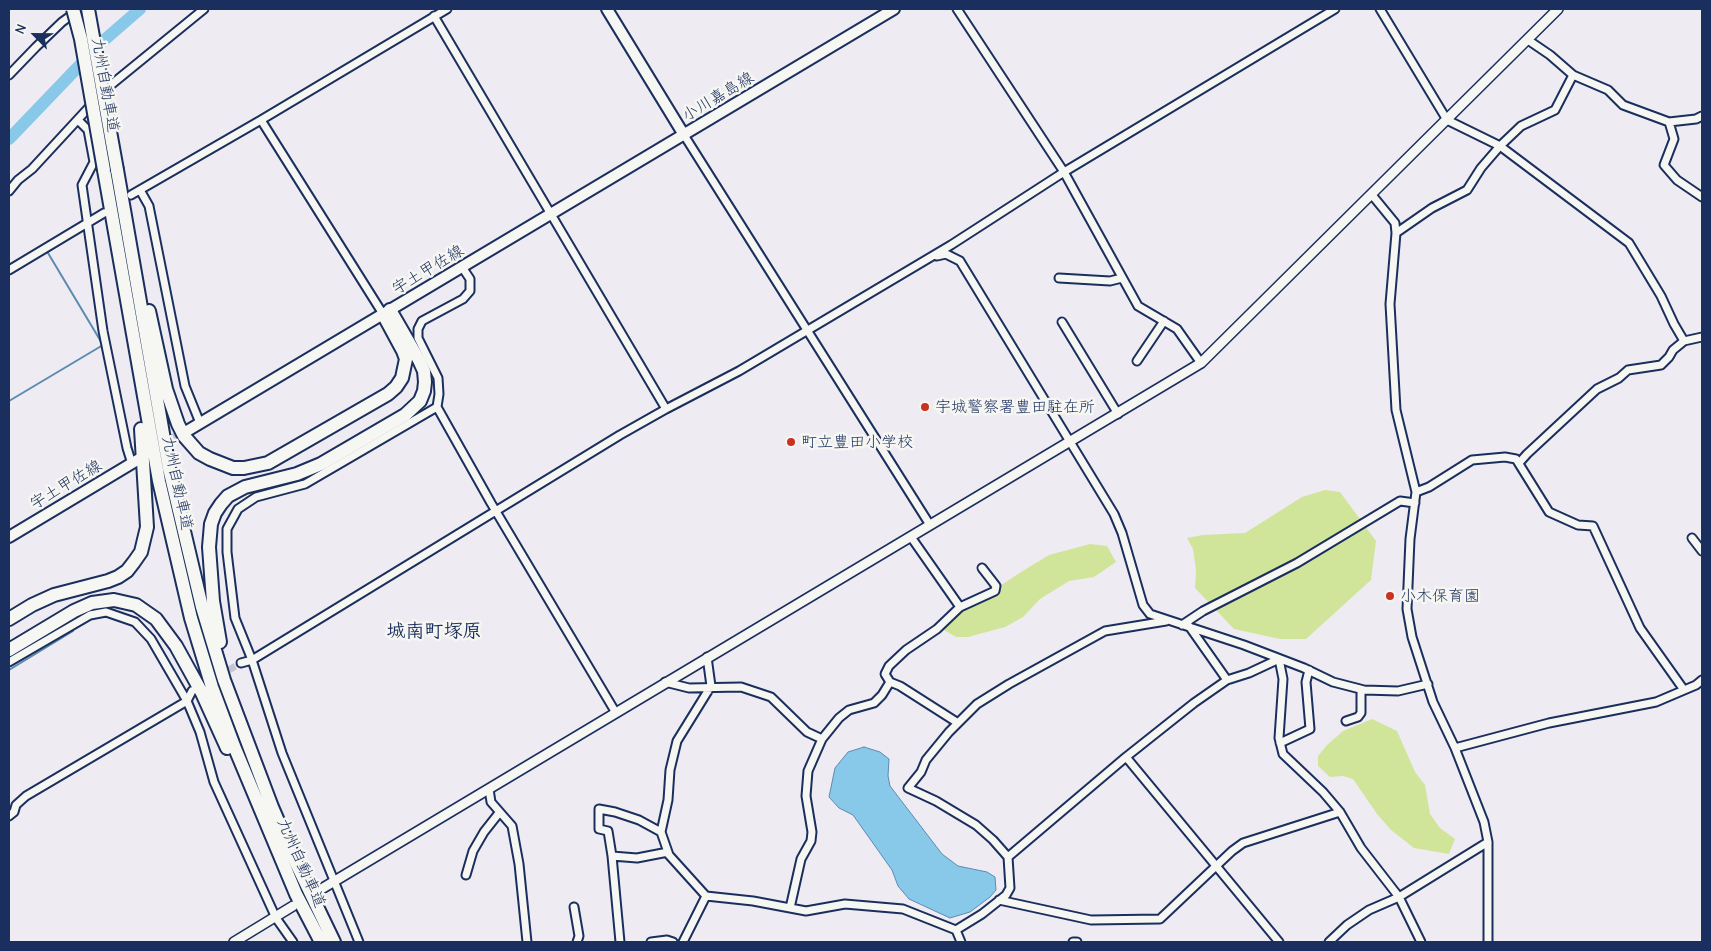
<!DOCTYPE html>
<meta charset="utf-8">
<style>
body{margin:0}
#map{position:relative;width:1711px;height:951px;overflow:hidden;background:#eeebf2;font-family:"Comic Neue",sans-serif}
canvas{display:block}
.frame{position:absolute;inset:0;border:10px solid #1b2f5e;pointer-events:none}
.north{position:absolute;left:10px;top:10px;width:50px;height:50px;-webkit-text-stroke:4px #f6f6f2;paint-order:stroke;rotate:293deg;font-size:14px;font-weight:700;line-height:20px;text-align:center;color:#1b2f5e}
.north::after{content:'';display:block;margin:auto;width:18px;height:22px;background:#1b2f5e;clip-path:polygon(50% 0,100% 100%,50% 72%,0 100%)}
</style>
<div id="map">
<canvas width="1711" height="951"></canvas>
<div class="frame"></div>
<div class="north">N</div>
</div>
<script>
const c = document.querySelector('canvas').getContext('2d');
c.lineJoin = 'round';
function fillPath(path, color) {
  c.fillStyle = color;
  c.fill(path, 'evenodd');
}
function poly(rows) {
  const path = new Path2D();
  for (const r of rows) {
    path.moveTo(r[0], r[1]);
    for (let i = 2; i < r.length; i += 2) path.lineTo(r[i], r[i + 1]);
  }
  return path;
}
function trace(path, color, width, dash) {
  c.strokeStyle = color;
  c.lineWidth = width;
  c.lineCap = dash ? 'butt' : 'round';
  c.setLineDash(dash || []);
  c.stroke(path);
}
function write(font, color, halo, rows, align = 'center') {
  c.font = font + ' "Comic Neue","Klee One",sans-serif';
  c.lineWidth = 5;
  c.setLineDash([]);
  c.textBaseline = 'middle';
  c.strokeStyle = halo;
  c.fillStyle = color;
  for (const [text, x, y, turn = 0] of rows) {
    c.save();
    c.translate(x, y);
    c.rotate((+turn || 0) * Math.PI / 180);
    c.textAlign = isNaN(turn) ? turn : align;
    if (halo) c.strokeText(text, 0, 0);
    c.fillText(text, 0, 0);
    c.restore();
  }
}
const green = poly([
 [1325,490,1340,492,1376,541,1371,580,1306,639,1280,639,1234,629,1195,588,1196,570,1193,549,1187,538,1203,535,1245,533,1302,497],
 [1090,544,1107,546,1116,562,1094,577,1069,581,1040,599,1023,617,1005,627,968,637,956,637,939,627,1021,572,1049,555],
 [1372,719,1397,731,1415,772,1425,785,1430,814,1440,828,1455,839,1449,854,1414,848,1391,830,1377,814,1353,779,1343,776,1330,777,1318,766,1318,756,1327,745,1343,731]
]);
const water = poly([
 [864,747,880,752,889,759,888,776,890,786,942,854,958,866,987,872,995,877,996,890,990,897,970,912,950,918,909,899,898,886,892,870,853,815,839,808,829,797,835,768,848,752,864,747]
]);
const stream = poly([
 [9,401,103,345,48,253],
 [9,670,73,631]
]);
const river = poly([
 [9,139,102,42,140,9]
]);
const minorTunnel = poly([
 [220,675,241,663]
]);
const primaryTunnel = poly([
 [160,447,187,431]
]);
const minor = poly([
 [957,9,1064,172,1138,306,1177,329,1201,363],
 [1380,9,1447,120,1500,146,1629,243,1661,296,1674,324,1684,341],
 [434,16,666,409],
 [1528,40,1550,55,1573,75,1608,90,1623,105,1669,122,1696,119,1702,116],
 [9,75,36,47,62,22,80,9],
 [101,93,204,9],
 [78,120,88,130,94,162,82,185,103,331,127,448,132,464],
 [261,120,383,314],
 [1669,122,1674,139,1664,165,1677,180,1702,197],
 [684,135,930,525],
 [140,190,149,206,185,386,200,423],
 [9,191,18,180,32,169,93,103],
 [131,195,261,120,447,9],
 [1372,195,1395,223,1396,233,1390,304,1396,410,1416,492,1410,539,1407,609,1412,637,1433,702,1455,748,1484,822,1488,842,1488,942],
 [1396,233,1432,208,1467,190,1481,168,1500,146,1521,126,1555,110,1573,75],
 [937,256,946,254,960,261,1114,514,1122,533,1143,605,1150,614,1244,645,1304,668,1333,682,1364,690,1398,691,1428,684],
 [462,267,470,279,470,291,463,299,422,321,418,329,418,338,438,378,439,394,437,407,491,503,616,713],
 [9,270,104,213],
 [1059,278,1110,281,1122,278],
 [1062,322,1118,414],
 [1137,361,1164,321],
 [1519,463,1527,454,1597,389,1619,378,1628,370,1661,365,1669,357,1673,350,1684,341,1702,337],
 [1416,492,1429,487,1472,460,1505,457,1516,459,1549,512,1578,525,1593,526,1640,628,1684,690],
 [1692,538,1702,551],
 [960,607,995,591,996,586,982,568],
 [1182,625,1203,611,1297,563,1400,501,1415,503],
 [1189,626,1227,680],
 [707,657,711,686,677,741,670,770,668,800,661,832,669,855,706,896,753,901,806,911,845,904,903,909,956,930,961,942],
 [1279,659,1283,679,1279,738,1283,754,1323,792,1340,812,1361,848,1399,897,1421,942],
 [9,662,90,615,106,612,135,622,151,639,187,701,200,732,214,782,276,918,293,942],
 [241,663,252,660,620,435,666,409,739,371,951,245,1064,172,1335,9],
 [665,682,689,688,741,687,771,697,807,732,822,739,839,718,849,710,874,703,882,695,890,682,900,686,958,723],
 [890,682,885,674,889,666,906,650,937,629,960,607,911,537],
 [1346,721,1358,717,1361,713,1361,690],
 [1280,743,1310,729,1306,682,1309,670],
 [1455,748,1549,723,1656,702,1696,685,1702,680],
 [1126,757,1279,942],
 [489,789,491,802,512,826,519,864,527,942],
 [9,816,14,812,16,805,26,796,187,701,192,691],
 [612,856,608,831,599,829,599,809,615,812,639,820,661,832],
 [1008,857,1126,757,1194,703,1227,680,1249,673,1279,659],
 [466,875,473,851,484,832,499,813],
 [999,900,1091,920,1160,919,1232,851,1243,843,1340,812],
 [574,907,579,936,577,942],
 [790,908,801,859,811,841,812,832,806,796,808,771,822,739],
 [956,930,982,914,1006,895,1010,888,1008,857,993,840,976,825,936,801,908,788,921,772,926,760,949,732,977,704,1009,684,1105,631,1166,621],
 [359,942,282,753,252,660,235,618,227,552,227,529,238,509,256,497,305,484,437,407],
 [620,942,612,856,637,858,668,852],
 [651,942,667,940,673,942],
 [683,942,706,896],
 [1073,942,1077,942],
 [1329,942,1347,925,1369,910,1399,897,1488,842]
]);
const tertiary = poly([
 [318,891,1201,363,1558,9],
 [234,942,293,906]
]);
const primary = poly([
 [607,9,684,135],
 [187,431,894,9],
 [9,537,139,459]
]);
const motorway = poly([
 [104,170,159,481,191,618,212,687,234,746,296,894,321,942],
 [117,170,169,468,202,607,224,680,272,807,297,865,334,942],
 [149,311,166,389,178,424,184,436,199,453,210,459,233,468,244,468,268,463,388,394,396,387,402,378,406,359,403,351,383,314],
 [9,619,32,605,54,595,108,581,118,577,127,571,134,562,141,552,147,527,141,429],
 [220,642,213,601,209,547,211,524,215,513,221,504,228,496,245,487,297,474,321,464,405,415,420,401,424,391,425,382,424,371,419,360,390,310],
 [9,650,74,611,92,603,114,600,136,605,156,619,176,646,202,693,227,748]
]);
const motorwayBridge = poly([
 [73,9,81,39,104,170],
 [88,9,117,170]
]);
const markers = [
 [925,407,5,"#c8321e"],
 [791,442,5,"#c8321e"],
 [1390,596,5,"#c8321e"]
];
const streetNames = [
 ["九州自動車道",105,85,80],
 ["小川嘉島線",718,97,-31],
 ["宇土甲佐線",428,270,-31],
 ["九州自動車道",177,483,78],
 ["宇土甲佐線",66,485,-31],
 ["九州自動車道",301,863,66]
];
const poiNames = [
 ["宇城警察署豊田駐在所",935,407],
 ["町立豊田小学校",801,442],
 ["小木保育園",1400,596]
];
const quarterNames = [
 ["城南町塚原",434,632]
];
fillPath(green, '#d0e59a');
fillPath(water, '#88c8e9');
trace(water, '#5c8bb1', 1);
trace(stream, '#5c8bb1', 2);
trace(river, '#88c8e9', 12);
trace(minorTunnel, '#c4c5d4', 7, [7, 3.5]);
trace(primaryTunnel, '#c4c5d4', 10, [10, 5]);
trace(minor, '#1b2f5e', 11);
trace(tertiary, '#1b2f5e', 12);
trace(primary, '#1b2f5e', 14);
trace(motorway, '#1b2f5e', 16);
trace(minor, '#f6f6f2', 7);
trace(tertiary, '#f6f6f2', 9);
trace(primary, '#f6f6f2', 10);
trace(motorway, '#f6f6f2', 12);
trace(motorwayBridge, '#1b2f5e', 16, []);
trace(motorwayBridge, '#f6f6f2', 12);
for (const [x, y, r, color] of markers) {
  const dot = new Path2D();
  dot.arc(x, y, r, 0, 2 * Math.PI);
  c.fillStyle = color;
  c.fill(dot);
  trace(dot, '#f6f6f2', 2);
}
write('16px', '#1b2f5e', '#f6f6f2', streetNames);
write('16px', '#1b2f5e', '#f6f6f2', poiNames, 'left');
write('bold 19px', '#1b2f5e', '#f6f6f2', quarterNames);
</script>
